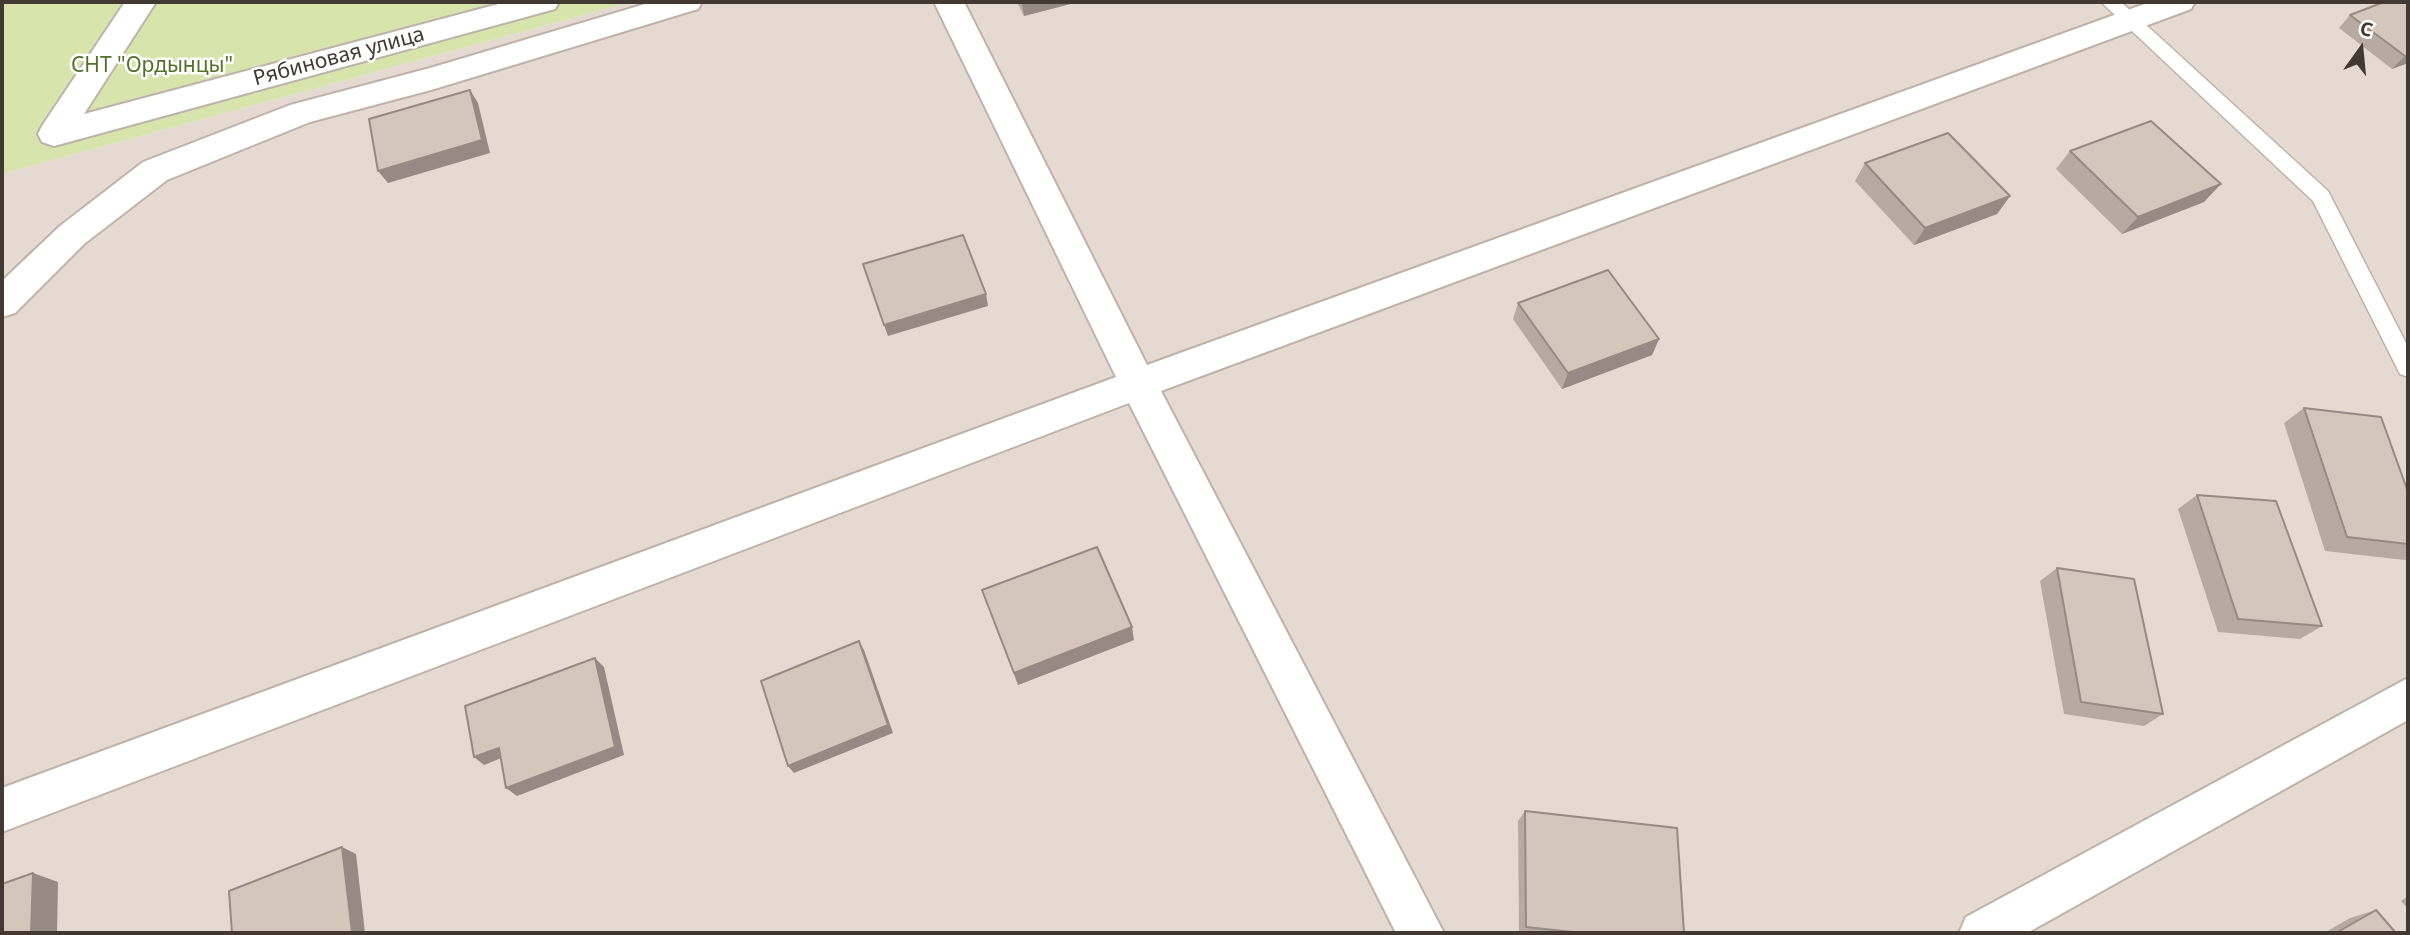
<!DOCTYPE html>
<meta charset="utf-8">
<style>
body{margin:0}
#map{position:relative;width:2410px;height:935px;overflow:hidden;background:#f1eae3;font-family:"Noto Sans",sans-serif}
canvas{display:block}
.frame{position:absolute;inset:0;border:4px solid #423933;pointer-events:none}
.north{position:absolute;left:2326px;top:14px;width:70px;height:70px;-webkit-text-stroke:5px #fff;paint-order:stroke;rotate:15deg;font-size:19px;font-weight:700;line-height:28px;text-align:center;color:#423933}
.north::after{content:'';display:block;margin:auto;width:24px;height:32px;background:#423933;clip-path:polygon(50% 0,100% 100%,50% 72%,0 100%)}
</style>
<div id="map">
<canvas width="2410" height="935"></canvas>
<div class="frame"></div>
<div class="north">С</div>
</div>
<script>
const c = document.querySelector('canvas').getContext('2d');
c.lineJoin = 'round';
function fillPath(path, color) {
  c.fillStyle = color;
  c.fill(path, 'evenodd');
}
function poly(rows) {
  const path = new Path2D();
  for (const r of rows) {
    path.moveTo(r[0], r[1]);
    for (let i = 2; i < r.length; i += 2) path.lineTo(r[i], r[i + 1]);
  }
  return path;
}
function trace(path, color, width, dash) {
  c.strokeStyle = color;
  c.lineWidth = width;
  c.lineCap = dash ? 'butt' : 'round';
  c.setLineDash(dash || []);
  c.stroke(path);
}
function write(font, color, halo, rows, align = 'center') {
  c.font = font + ' "Noto Sans",sans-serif';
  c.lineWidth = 5;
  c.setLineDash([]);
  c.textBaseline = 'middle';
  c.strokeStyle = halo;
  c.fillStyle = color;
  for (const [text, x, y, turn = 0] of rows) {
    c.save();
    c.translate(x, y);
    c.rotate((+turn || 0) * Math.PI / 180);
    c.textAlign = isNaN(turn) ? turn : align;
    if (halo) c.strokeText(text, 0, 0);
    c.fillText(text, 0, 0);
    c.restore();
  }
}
const residential = poly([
 [631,2,2408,2,2408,933,2,933,2,174]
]);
const green = poly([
 [2,2,631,2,2,174]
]);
const service = poly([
 [2101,2,2121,2,2328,191,2408,347,2408,377,2400,374,2313,201,2101,2]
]);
const minor = poly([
 [125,2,156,2,84,114,506,2,559,2,555,9,54,146,42,142,38,134,42,126,125,2],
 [652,2,702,2,698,9,431,90,310,122,167,180,84,244,15,313,2,317,2,281,60,226,143,162,290,105,430,68,652,2],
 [934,2,964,2,1147,365,2150,2,2195,2,2191,9,1161,391,1444,933,1396,933,1129,403,2,832,2,788,1116,377,934,2],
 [2408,678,2408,720,2027,933,1959,933,1966,917,2408,678]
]);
const wall = poly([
 [1017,2,1078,2,1024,16],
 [2384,2,2408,63,2392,69,2339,28,2350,15],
 [2070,151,2204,202,2122,234,2056,169],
 [1865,163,2010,196,1997,214,1914,245,1855,181],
 [1518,303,1659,339,1652,355,1562,389,1513,319],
 [2304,408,2408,492,2408,558,2405,560,2325,551,2284,423],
 [2197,495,2322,626,2300,639,2218,632,2178,509],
 [2057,568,2163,714,2144,726,2064,714,2040,581],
 [982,590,1134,640,1018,685],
 [1525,811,1684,933,1519,933,1518,821],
 [2408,896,2408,909,2401,901],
 [2376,910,2396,933,2324,933,2350,918]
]);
const shadedWall = poly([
 [1025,2,1078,2,1024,16,1022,3],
 [2408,55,2408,63,2392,69,2405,56],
 [470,90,478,103,490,153,388,183,378,171],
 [2221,184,2204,202,2122,234,2138,217],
 [2010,196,1997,214,1914,245,1925,228],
 [986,294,988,306,888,336,884,325],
 [1659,339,1652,355,1562,389,1568,373],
 [1132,627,1134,640,1018,685,1014,673],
 [859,641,864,650,893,733,794,773,788,766],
 [595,658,604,667,624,755,517,796,506,788],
 [499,748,509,755,484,765,474,757],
 [342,847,356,854,365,933,352,933],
 [33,873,58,882,57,933,31,933]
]);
const building = poly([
 [2384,2,2408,2,2408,55,2405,56,2350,15,2384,2],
 [470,90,482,140,378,171,369,119,470,90],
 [2151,121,2221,184,2138,217,2070,151,2151,121],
 [1948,133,2010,196,1925,228,1865,163,1948,133],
 [963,235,986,294,884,325,863,264,963,235],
 [1608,270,1659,339,1568,373,1518,303,1608,270],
 [2304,408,2381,417,2408,492,2408,544,2347,537,2304,408],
 [2197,495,2276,501,2322,626,2238,619,2197,495],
 [1097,547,1132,627,1014,673,982,590,1097,547],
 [2057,568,2134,579,2163,714,2081,702,2057,568],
 [859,641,888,725,788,766,761,681,859,641],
 [595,658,615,747,506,788,499,748,474,757,465,706,595,658],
 [1525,811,1677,828,1684,933,1582,933,1526,927,1525,811],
 [342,847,352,933,232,933,229,891,342,847],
 [33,873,31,933,2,933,2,884,33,873],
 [2376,910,2396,933,2336,933,2376,910]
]);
const streetNames = [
 ["Рябиновая улица",339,57,-15]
];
const parkNames = [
 ["СНТ \"Ордынцы\"",152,66]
];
fillPath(residential, '#e5dad1');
fillPath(green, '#d7e5ac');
trace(service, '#bfb2a9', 3);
trace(minor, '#bfb2a9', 4);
fillPath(service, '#fff');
fillPath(minor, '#fff');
fillPath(wall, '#b7aaa2');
fillPath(shadedWall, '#958b84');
fillPath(building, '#d5c6bc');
trace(building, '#958b84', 2);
write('21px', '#423933', '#fff', streetNames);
write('21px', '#537129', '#fff', parkNames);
</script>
